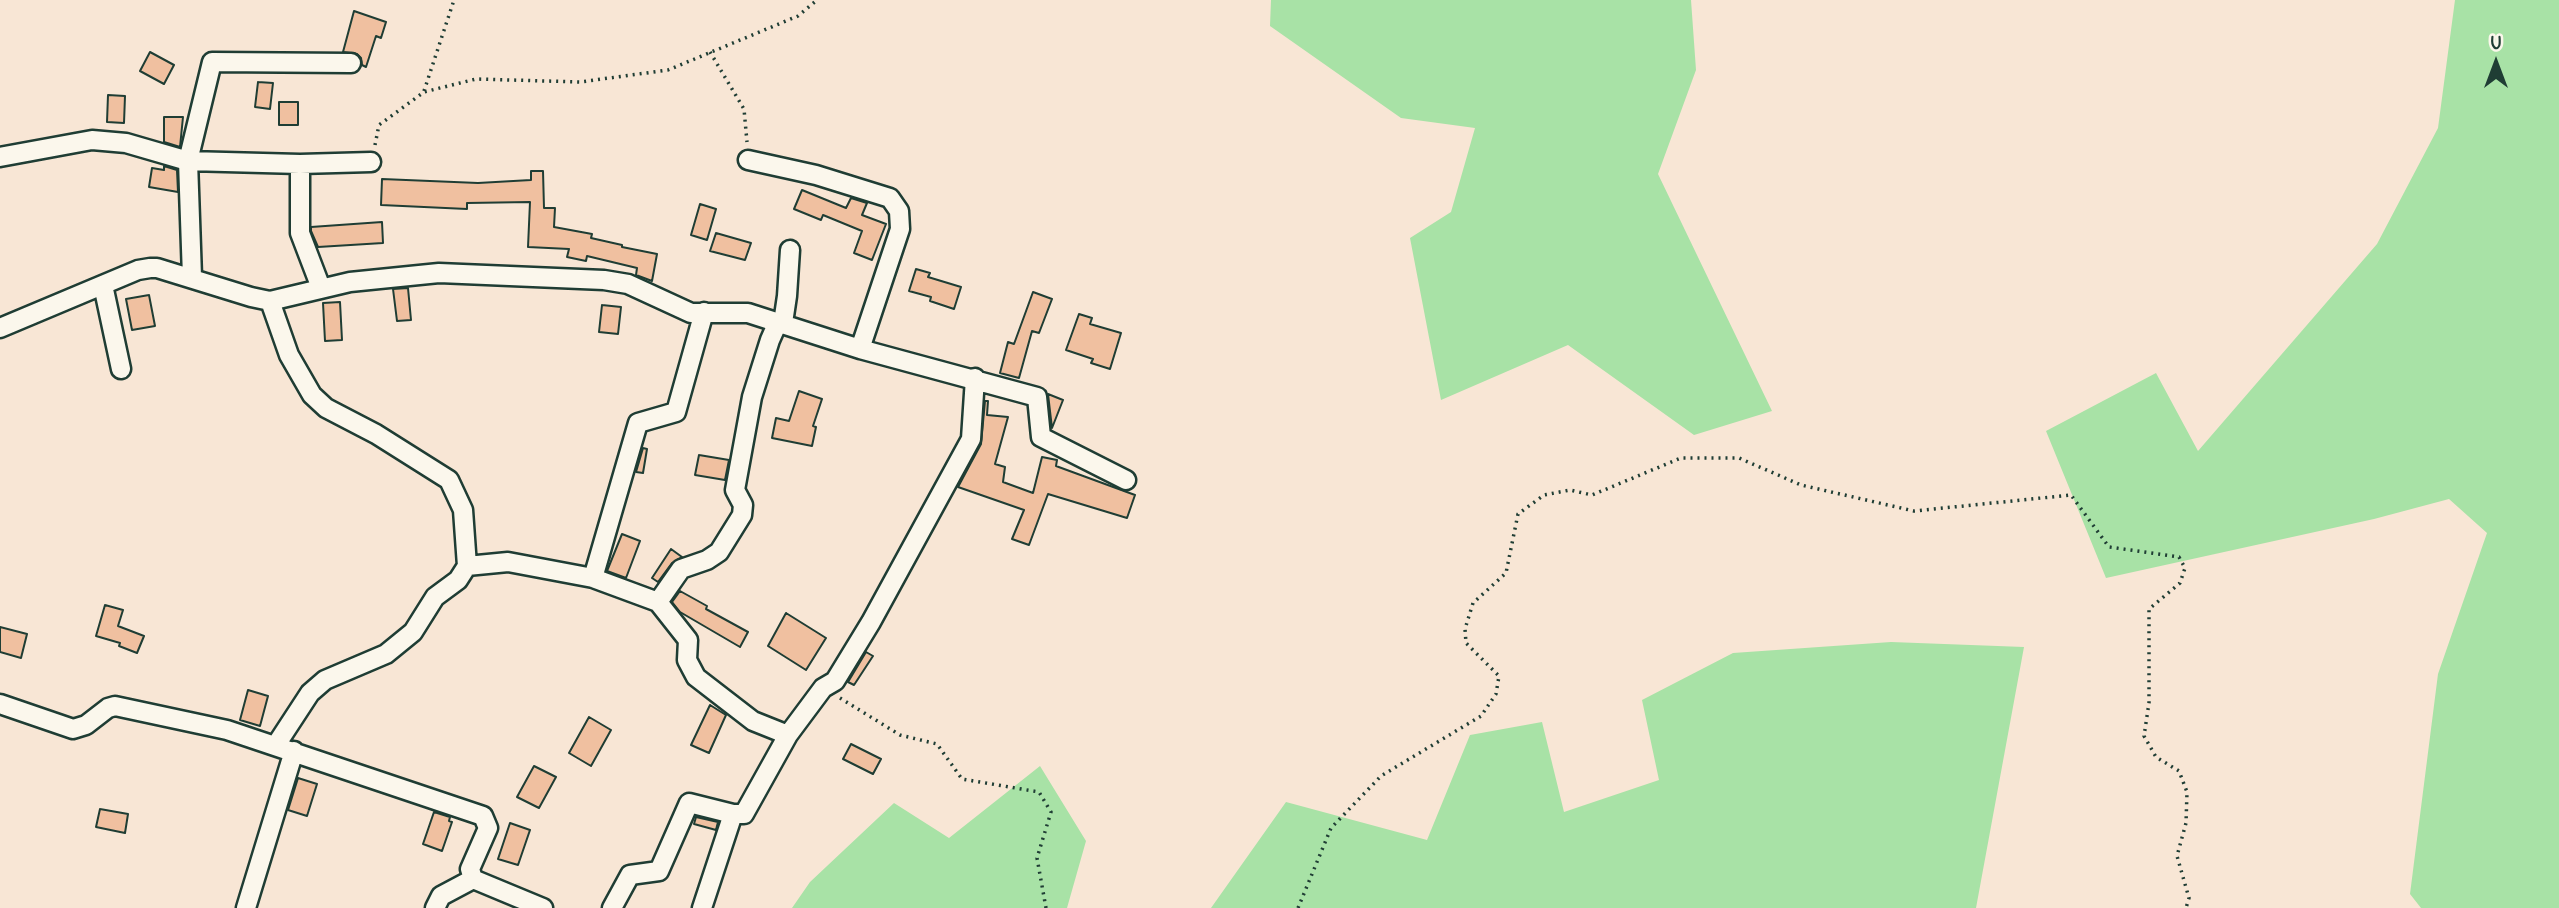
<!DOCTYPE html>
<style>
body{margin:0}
#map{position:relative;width:2559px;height:908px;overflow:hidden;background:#f8e6d5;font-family:"Patrick Hand",sans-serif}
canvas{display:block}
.north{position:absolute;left:2461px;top:28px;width:70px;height:70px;-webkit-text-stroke:5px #fbf7ec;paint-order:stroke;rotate:0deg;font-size:19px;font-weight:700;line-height:28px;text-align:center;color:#1f3d34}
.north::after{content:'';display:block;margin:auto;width:24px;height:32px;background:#1f3d34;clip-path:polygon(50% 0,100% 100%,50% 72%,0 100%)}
</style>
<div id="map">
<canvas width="2559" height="908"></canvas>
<div class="north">U</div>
</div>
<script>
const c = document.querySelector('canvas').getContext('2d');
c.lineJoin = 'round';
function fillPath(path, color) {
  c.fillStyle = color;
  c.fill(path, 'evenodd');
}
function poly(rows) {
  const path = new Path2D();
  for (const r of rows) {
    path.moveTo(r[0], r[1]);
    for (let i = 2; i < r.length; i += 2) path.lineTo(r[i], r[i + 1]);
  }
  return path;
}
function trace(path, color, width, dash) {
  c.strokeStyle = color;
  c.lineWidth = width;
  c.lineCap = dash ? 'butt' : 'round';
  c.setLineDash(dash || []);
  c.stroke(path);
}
const green = poly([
 [1271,0,1691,0,1696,70,1658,174,1772,411,1694,435,1568,345,1441,400,1410,238,1451,212,1475,128,1401,118,1270,26],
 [2455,0,2559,0,2559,908,2421,908,2410,894,2438,674,2487,533,2449,499,2374,519,2106,578,2046,431,2156,373,2198,451,2377,244,2438,128],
 [1891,642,2024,647,1976,908,1211,908,1286,802,1427,840,1470,735,1542,722,1564,812,1659,780,1642,700,1733,653],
 [1040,766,1086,841,1067,908,792,908,810,882,894,803,949,838]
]);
const building = poly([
 [354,11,386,22,381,38,376,36,366,67,362,65,361,58,357,54,343,52,354,11],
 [150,52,174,65,164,84,140,71,150,52],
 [258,82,273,83,270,109,255,107,258,82],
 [108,95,125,96,124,123,107,122,108,95],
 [279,102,298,102,298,125,279,125,279,102],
 [164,117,183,117,180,147,164,142,164,117],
 [164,166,177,170,178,192,149,187,152,168,164,170,164,166],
 [531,171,543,171,544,208,555,208,554,227,592,234,591,238,622,245,622,247,657,254,652,281,636,275,637,268,587,256,586,261,567,257,569,249,528,247,530,202,467,203,467,209,381,205,382,179,478,183,531,180,531,171],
 [802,190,846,208,851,198,867,203,862,215,886,224,872,260,854,253,862,231,823,215,821,220,794,209,802,190],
 [700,204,716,209,707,240,691,235,700,204],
 [382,222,383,243,318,247,311,231,311,227,382,222],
 [716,233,751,243,745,260,710,251,716,233],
 [916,269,930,273,928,277,961,287,954,309,930,301,931,297,909,291,916,269],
 [408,288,411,320,397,321,393,289,408,288],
 [1033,292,1052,299,1039,333,1032,331,1019,378,1000,373,1008,342,1014,344,1033,292],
 [149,295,155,326,132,330,126,299,149,295],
 [340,302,342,340,325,341,323,303,340,302],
 [602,305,621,307,618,334,599,332,602,305],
 [1079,314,1092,318,1090,324,1121,333,1110,369,1091,363,1093,359,1066,350,1079,314],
 [799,391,822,399,813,426,816,427,812,446,772,438,776,418,789,421,799,391],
 [1048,394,1063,400,1052,428,1048,394],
 [985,401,988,401,987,415,1008,417,995,464,1005,467,1003,482,1033,493,1042,457,1057,460,1056,466,1135,495,1127,518,1048,494,1029,545,1012,539,1024,510,958,487,981,444,985,401],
 [643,448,647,449,643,473,636,472,643,448],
 [699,455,729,460,725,480,695,475,699,455],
 [622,534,640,541,626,578,607,571,622,534],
 [671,549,682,557,672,563,658,582,652,578,671,549],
 [680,591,707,606,706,609,748,632,740,647,680,612,672,602,680,591],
 [105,605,123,610,118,626,144,636,137,653,119,646,120,643,96,636,105,605],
 [786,613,826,638,806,670,768,646,786,613],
 [0,627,27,634,21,658,0,652,0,627],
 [866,652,873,656,854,685,848,682,866,652],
 [248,690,268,696,260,726,240,720,248,690],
 [710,705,726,715,709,753,691,745,710,705],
 [589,717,611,730,591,766,569,753,589,717],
 [851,744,881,759,873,774,843,759,851,744],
 [534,766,556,777,539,808,517,797,534,766],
 [298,778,317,784,307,816,288,810,298,778],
 [100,809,128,814,125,833,96,827,100,809],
 [434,812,450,817,449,821,452,822,442,851,423,844,434,812],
 [696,817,718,822,716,830,694,824,696,817],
 [510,823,530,830,518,865,498,859,510,823]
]);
const path = poly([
 [710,52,744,109,747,142],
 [424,91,454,0],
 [375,145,379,125,424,92,476,79,580,82,668,70,798,16,817,0],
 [840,698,900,735,937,744,962,779,1039,792,1051,812,1037,858,1046,908],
 [1298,908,1331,828,1381,776,1481,716,1496,694,1499,676,1466,643,1465,629,1473,603,1506,573,1518,514,1544,495,1570,490,1592,495,1681,458,1739,458,1801,485,1914,511,2071,495,2109,547,2179,557,2185,568,2180,583,2149,609,2149,703,2144,736,2156,757,2179,771,2187,792,2186,823,2177,856,2189,898,2186,908]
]);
const street = poly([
 [0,157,92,140,126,143,188,161,300,164],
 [748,160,816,175,890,198,899,211,900,229,860,349],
 [192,277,188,161,212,62,351,63],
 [103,285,121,369],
 [321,288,300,233,300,164,371,162],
 [270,301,289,355,312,395,326,408,376,434,449,480,463,510,467,566,458,580,435,597,413,632,386,654,325,680,310,693,276,745],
 [783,323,787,296,790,250],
 [0,328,138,270,150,268,157,268,251,297,270,301,350,282,439,273,604,280,628,284,691,313,748,313,860,349,1037,397,1041,437,1126,480],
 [467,566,508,562,593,578,658,602,688,640,687,660,696,677,753,721,788,735],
 [593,578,638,423,676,412,704,312],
 [658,602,681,569,707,560,719,552,742,515,743,505,735,490,752,397,770,340,778,322],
 [0,704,73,729,86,725,108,708,115,706,227,730,483,816,488,828,470,869,473,879,543,908],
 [246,908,294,751],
 [435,908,441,896,473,879],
 [612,908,630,875,659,871,689,803,733,814],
 [702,908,733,814,744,814,788,735,823,688,835,681,871,622,971,439,975,378]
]);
fillPath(green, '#a8e2a6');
fillPath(building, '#f0c0a0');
trace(building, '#1f3d34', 2);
trace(street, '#1f3d34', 23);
trace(path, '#1f3d34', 3.5, [2, 5]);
trace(street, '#fbf7ec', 18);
</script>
